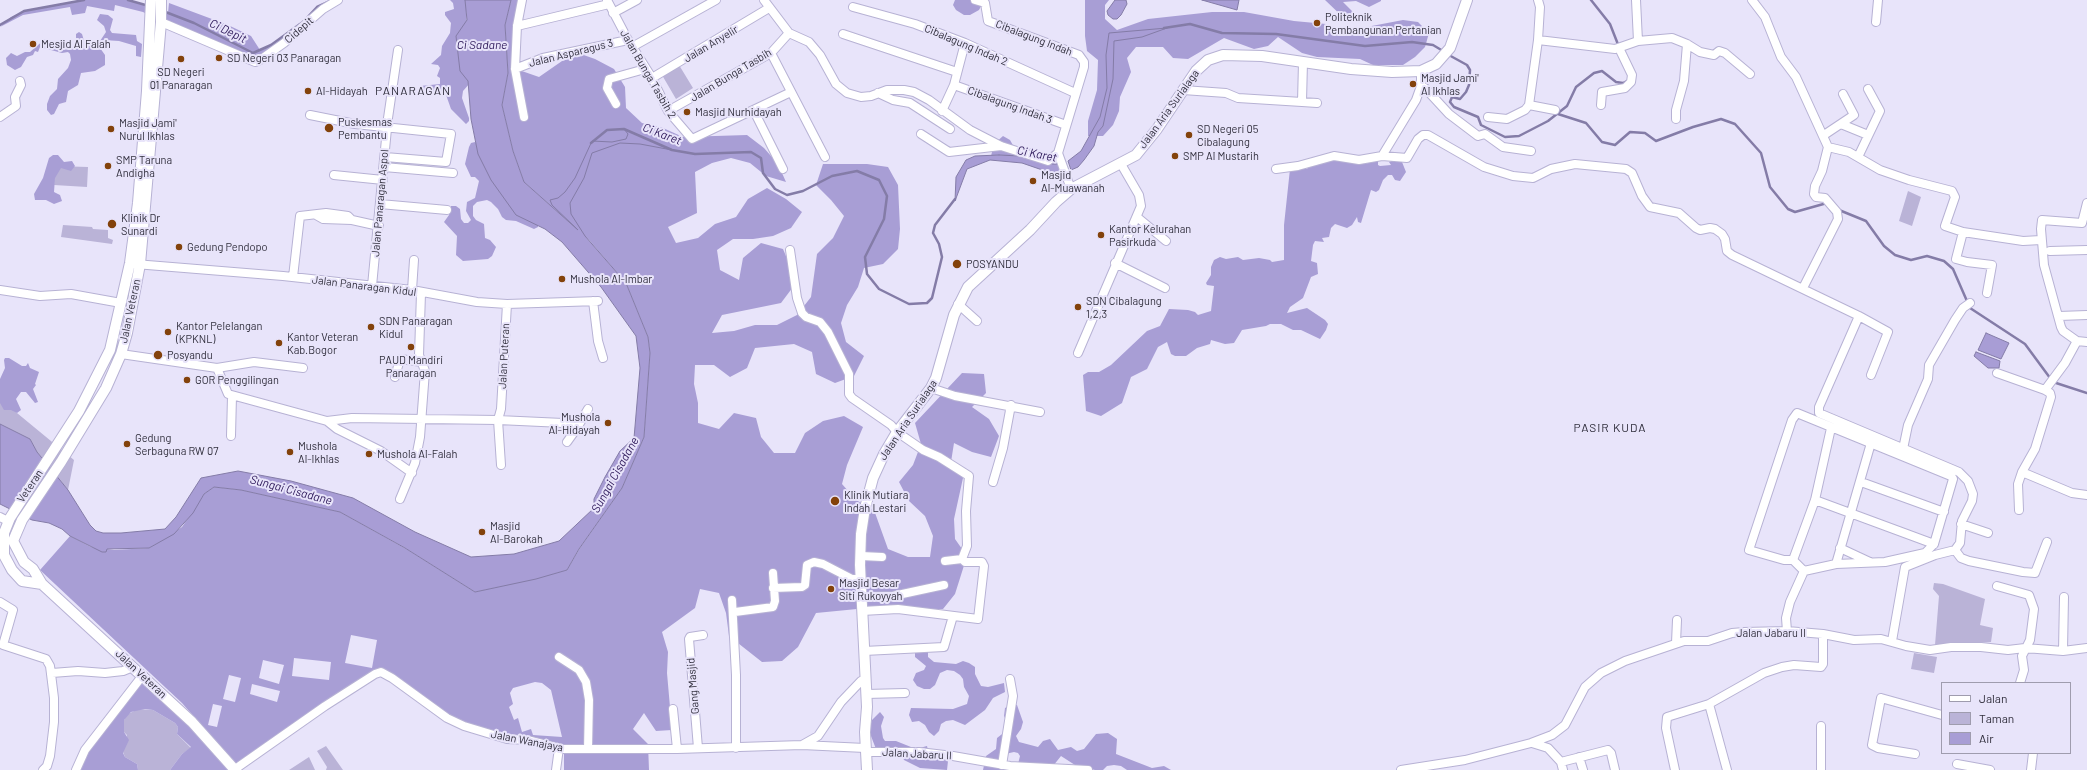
<!DOCTYPE html>
<style>
body{margin:0}
#map{position:relative;width:2087px;height:770px;overflow:hidden;background:#e8e4fa;font-family:Barlow,sans-serif}
canvas{display:block}
.legend{position:absolute;left:1941px;top:682px;width:130px;height:72px;box-sizing:border-box;background:#e8e4fa;border:1px solid #9f9cae;margin:0;padding:5px 7px;list-style:none;font-size:12px;color:#312f3d}
.legend li{display:flex;align-items:center;gap:8px;height:20px}
.legend b{width:20px;border:1px solid #9f9cae}
</style>
<div id="map">
<canvas width="2087" height="770"></canvas>
<ul class="legend">
<li><b style="height:5px;background:#fff"></b>Jalan</li>
<li><b style="height:11px;background:#bab3d7"></b>Taman</li>
<li><b style="height:11px;background:#a89dd5"></b>Air</li>
</ul>
</div>
<script>
const c = document.querySelector('canvas').getContext('2d');
c.lineJoin = 'round';
function fillPath(path, color) {
  c.fillStyle = color;
  c.fill(path, 'evenodd');
}
function poly(rows) {
  const path = new Path2D();
  for (const r of rows) {
    path.moveTo(r[0], r[1]);
    for (let i = 2; i < r.length; i += 2) path.lineTo(r[i], r[i + 1]);
  }
  return path;
}
function trace(path, color, width, dash) {
  c.strokeStyle = color;
  c.lineWidth = width;
  c.lineCap = dash ? 'butt' : 'round';
  c.setLineDash(dash || []);
  c.stroke(path);
}
function write(font, color, halo, rows, align = 'center') {
  c.font = font + ' Barlow,sans-serif';
  c.lineWidth = 4;
  c.setLineDash([]);
  c.textBaseline = 'middle';
  c.strokeStyle = halo;
  c.fillStyle = color;
  for (const [text, x, y, turn = 0] of rows) {
    c.save();
    c.translate(x, y);
    c.rotate((+turn || 0) * Math.PI / 180);
    c.textAlign = isNaN(turn) ? turn : align;
    if (halo) c.strokeText(text, 0, 0);
    c.fillText(text, 0, 0);
    c.restore();
  }
}
const green = poly([
 [679,65,693,88,676,99,662,75],
 [55,166,88,167,87,187,54,185],
 [1908,191,1921,197,1912,226,1899,221],
 [63,225,92,227,93,229,108,230,108,238,113,240,112,244,61,237],
 [0,399,74,460,68,490,37,452,30,439,0,424],
 [1934,583,1943,584,1985,599,1980,625,1993,628,1991,642,1935,645,1939,596,1933,589],
 [1914,653,1937,657,1934,673,1911,669],
 [138,709,153,710,175,723,178,727,177,734,191,748,182,754,170,770,138,770,137,764,125,757,123,752,127,735,124,732,124,720,126,715],
 [326,746,343,770,326,770,327,767,317,751],
 [309,757,315,770,289,770]
]);
const forest = poly([
 [84,0,128,0,168,13,169,3,228,25,251,36,260,50,271,45,302,23,317,7,331,0,260,60,161,22,143,12,115,5,114,11,87,6,85,13,72,15,70,7,23,15,0,27,11,17,24,11],
 [450,0,470,0,466,10,470,83,463,91,462,98,469,118,469,121,466,124,451,109,445,92,425,90,422,89,420,86,440,84,440,78,437,76,440,68,438,65,431,64,441,55,442,46,450,33,451,23,445,15,445,12,454,9,453,3],
 [511,0,522,0,516,69,539,77,575,52,595,59,614,69,625,87,626,108,642,123,663,128,683,137,747,135,764,148,778,164,786,182,766,176,750,163,731,158,712,163,695,172,697,213,668,227,676,243,698,238,715,224,736,217,748,199,767,188,786,199,802,212,791,228,773,236,753,239,733,239,717,250,720,270,739,280,743,258,761,243,783,249,791,268,793,287,781,303,722,315,712,333,734,331,755,325,777,325,797,315,811,297,817,254,833,238,844,216,831,200,816,185,823,164,867,164,888,167,898,185,900,229,898,249,883,264,864,268,858,287,847,305,841,323,846,342,864,356,854,376,835,383,816,374,812,352,794,344,755,348,747,368,730,377,714,365,695,365,694,384,698,403,698,423,719,429,734,413,756,418,761,437,774,453,795,453,805,433,823,421,844,416,863,427,847,465,842,484,856,500,874,510,888,549,908,557,930,557,933,536,925,516,909,501,899,482,913,465,921,444,915,423,962,373,984,374,986,393,972,407,989,419,999,436,991,457,972,452,954,443,951,462,963,478,954,519,955,539,967,556,955,594,943,609,857,609,816,613,798,647,782,661,762,662,729,636,726,613,719,593,700,589,695,608,662,632,668,652,667,673,672,730,656,731,644,713,633,729,648,744,649,770,564,770,564,753,507,739,447,718,381,672,238,767,182,703,40,570,70,536,91,547,114,550,149,548,182,527,204,494,214,487,241,490,340,512,408,550,475,592,567,570,580,548,622,488,644,437,650,352,648,337,626,283,589,240,524,182,513,151,502,105,508,73,505,25],
 [351,635,377,640,372,668,345,663],
 [294,658,331,662,329,680,292,676],
 [263,660,284,665,279,684,259,678],
 [229,675,241,678,235,702,223,699],
 [535,682,542,683,551,690,562,737,533,735,531,729,522,732,518,718,514,720,509,707,513,704,510,693,513,688],
 [252,684,280,691,277,702,250,694],
 [213,704,222,706,217,727,208,725],
 [955,0,984,0,979,10,970,15,964,15,956,10,953,5],
 [1085,0,1109,0,1105,5,1105,19,1117,30,1148,19,1212,12,1244,12,1294,21,1326,24,1340,29,1356,29,1403,20,1418,22,1429,33,1425,47,1415,57,1403,65,1373,65,1360,59,1317,57,1302,53,1278,37,1268,46,1254,49,1224,38,1188,59,1173,58,1163,47,1136,47,1127,58,1131,72,1120,97,1119,111,1113,125,1103,136,1088,136,1088,121,1097,90,1098,60,1087,51,1085,36],
 [1325,0,1381,0,1381,1,1369,7,1356,1,1343,2,1356,15,1347,21],
 [100,14,108,15,113,19,110,30,112,33,136,35,137,41,142,44,141,57,136,56,136,46,119,41,103,40,100,48,105,55,105,65,95,71,81,73,78,85,68,91,66,102,59,104,54,114,51,115,47,110,47,104,50,96,57,89,58,79,68,68,71,60,70,54,68,52,62,53,40,47,38,52,35,51,33,55,27,57,21,67,15,70,7,65,6,58,11,53,17,56,25,52,30,52,45,39,67,47,74,47,76,44,76,34,79,32,82,34,85,44,98,44,106,32,104,26,97,20],
 [1003,136,1010,140,1015,149,1024,151,1031,148,1054,156,1057,164,1046,164,999,155,991,156,994,144],
 [475,142,538,221,538,227,534,229,516,221,506,220,502,217,498,209,491,202,487,200,477,202,473,206,473,216,476,220,484,224,485,238,490,240,496,247,492,256,488,259,463,261,456,255,457,236,444,222,449,215,451,206,456,206,460,209,461,219,464,223,468,223,471,220,466,211,467,202,475,198,479,181,475,177,471,177,465,164,469,147,471,143],
 [58,155,64,162,72,161,75,166,71,171,61,168,55,178,54,192,60,195,62,201,54,204,46,200,35,200,34,194,43,178,49,158,53,155],
 [1334,160,1363,164,1378,161,1378,165,1380,166,1391,165,1389,162,1395,160,1402,162,1406,172,1400,181,1395,180,1392,175,1388,175,1383,180,1379,190,1376,192,1371,190,1361,223,1358,222,1357,217,1352,225,1347,228,1335,224,1331,228,1329,237,1322,238,1324,242,1315,241,1313,245,1311,261,1317,263,1318,274,1311,277,1303,298,1290,307,1287,313,1307,308,1325,320,1328,324,1326,330,1320,339,1301,330,1293,330,1281,324,1270,324,1266,326,1242,330,1234,343,1225,344,1211,340,1210,344,1197,348,1186,356,1175,356,1171,354,1167,342,1158,347,1147,369,1131,377,1122,403,1101,416,1086,411,1083,375,1088,372,1099,372,1111,365,1147,331,1160,326,1169,309,1188,310,1195,312,1198,315,1211,311,1214,286,1207,285,1206,283,1211,275,1211,267,1214,260,1220,257,1226,259,1238,257,1243,260,1259,258,1270,260,1272,262,1284,260,1284,225,1290,169,1306,169,1321,162],
 [5,358,9,358,22,366,26,366,28,363,30,368,39,372,35,384,36,385,33,389,38,402,35,403,26,392,21,392,16,399,21,410,17,413,11,410,4,410,0,403,0,379,5,368,4,360],
 [928,650,928,657,934,662,956,664,963,661,969,663,975,667,975,674,981,686,988,687,1004,683,1005,692,993,698,985,710,965,725,953,720,946,721,941,724,939,731,934,736,929,732,925,725,919,721,912,722,909,715,911,708,953,709,967,704,969,696,964,687,963,679,960,675,954,671,947,670,940,673,935,685,930,689,924,689,917,686,913,680,916,673,924,670,926,666,915,657,915,651],
 [143,675,235,770,170,770,182,754,191,747,177,734,178,727,175,723,153,710,145,709,131,712,124,720,124,732,129,740,123,753,125,757,137,764,138,770,76,770,78,761],
 [1013,704,1017,705,1023,722,1021,729,1016,736,1019,742,1038,747,1043,741,1050,739,1058,750,1071,747,1077,751,1084,749,1096,734,1108,733,1117,739,1116,754,1152,768,1164,766,1171,770,1127,770,1121,766,1114,765,1107,766,1103,770,1095,770,1075,765,1061,756,1053,766,1018,764,1020,756,1018,753,1014,752,1005,754,1000,765,1002,770,983,770,986,756,996,749,997,738,1006,731,1006,720,1004,716,1005,708],
 [880,712,884,717,881,726,883,738,885,741,896,741,916,749,927,746,930,759,945,759,948,761,947,770,920,768,904,760,901,753,876,749,869,731,872,720]
]);
const water = poly([
 [465,0,511,0,505,25,508,73,502,105,513,151,524,182,578,230,552,205,550,200,558,198,565,192,575,178,592,141,612,142,626,139,628,134,624,129,672,150,640,144,620,143,592,153,584,178,570,203,571,214,585,236,626,283,648,337,650,353,644,437,622,488,579,549,567,570,536,579,475,592,405,548,340,512,241,490,214,487,204,494,193,513,174,534,149,548,107,549,106,552,102,552,70,536,62,529,49,523,32,520,0,504,0,424,30,439,37,452,68,490,90,525,96,531,103,533,121,533,165,529,176,517,201,478,238,471,291,481,353,498,415,532,471,557,514,554,559,541,594,508,594,499,605,477,620,451,634,438,640,368,636,336,601,287,562,242,545,229,516,215,491,180,478,154,471,119,468,81,460,71,456,36,467,20,465,0],
 [1115,0,1126,0,1127,4,1121,15,1117,19,1113,19,1108,15,1107,11,1115,0],
 [1202,0,1239,0,1237,10,1202,0],
 [1167,28,1142,37,1114,41,1113,79,1103,126,1098,132,1094,146,1084,160,1078,167,1071,170,1068,161,1081,151,1100,117,1107,88,1106,55,1109,33,1167,28],
 [999,155,1020,156,1046,164,1060,164,1062,171,1054,174,1022,163,990,160,967,169,955,201,956,177,966,160,975,156,999,155],
 [1986,333,2009,343,2001,359,1978,350,1986,333],
 [1976,352,2000,361,1999,368,1988,368,1974,356,1976,352]
]);
const stream = poly([
 [128,0,149,6],
 [1591,0,1610,24,1619,47],
 [163,11,194,23,253,53,271,45,300,24],
 [304,21,317,7,328,2],
 [0,25,24,11,84,0],
 [1164,28,1190,24,1222,33,1276,34,1365,46,1412,42,1433,45,1443,51],
 [1447,54,1467,65,1470,70,1469,85,1466,92,1460,99,1452,97,1450,102,1454,107,1478,117,1481,125,1505,137,1519,136,1548,121,1567,106,1576,87,1594,73,1602,71,1616,82,1623,83,1629,80],
 [1558,114,1586,123,1602,142,1615,145,1630,132,1645,133,1656,141,1693,127,1721,119,1735,124,1761,153,1770,187,1788,209,1795,212,1827,203],
 [591,143,607,130,624,129,672,150,695,154,751,152,761,158,763,173,775,189,787,195,803,191,832,176,857,171,879,180,887,196,884,219,865,257,867,274,879,289,909,304,927,303,932,298,942,257,939,244,933,233,935,225,955,199],
 [1839,210,1866,221,1884,246,1895,255,1911,260,1927,256,1944,261,1953,269,1970,308,2025,344,2053,382,2087,393]
]);
const minor = poly([
 [522,0,517,26,515,69,524,117],
 [607,0,628,40,652,78,668,111,692,139,791,92],
 [764,0,789,33,809,42,820,55,836,84,847,93,861,97,871,96,887,90,904,90,914,92,929,100,970,130,1001,146,1048,161,1058,153,1071,189],
 [975,0,985,3,988,21,1079,55,1084,62,1084,67,1058,153],
 [1636,0,1638,41],
 [1752,0,1765,17,1781,57,1796,77,1828,147,1822,171,1815,186,1814,194,1816,197,1825,198,1837,212,1838,219,1803,288],
 [853,7,915,24,965,43,1075,93],
 [613,13,637,0],
 [161,22,255,62,260,60,284,43,323,9,338,0],
 [1876,22,1878,0],
 [517,26,609,4],
 [843,34,957,72],
 [1538,40,1615,49,1638,41,1672,38,1687,44,1700,52,1714,55,1719,51,1725,53,1750,74],
 [632,47,716,0],
 [771,53,825,157],
 [515,69,543,58,628,40],
 [652,78,769,8],
 [954,85,1066,125],
 [1421,86,1425,88,1449,114,1478,136,1485,134,1503,147,1531,151],
 [1183,90,1226,93,1238,98,1302,102,1303,62],
 [878,93,893,100,910,103,950,129],
 [1302,102,1317,103],
 [616,104,607,88,609,79,645,69],
 [1529,105,1555,110],
 [1601,105,1602,92,1625,88,1631,82,1632,75,1619,48],
 [668,111,771,53,789,33],
 [754,111,783,169],
 [942,111,954,85,965,43],
 [310,115,355,124,451,134,446,162,385,157],
 [0,117,16,106,15,97,21,85,20,81],
 [1488,117,1507,119,1525,110,1529,105,1538,40,1540,7,1538,0],
 [1676,119,1676,110,1684,81,1687,44],
 [1841,124,1868,135],
 [921,134,949,152,1001,146],
 [1824,135,1854,115,1843,94],
 [1828,147,1849,152,1880,170,1909,180,1952,191,1955,197,1945,226,1963,232,1956,259,1967,262,1992,265,1987,293],
 [1382,156,1416,100,1421,86,1421,71],
 [1858,157,1880,111,1868,89],
 [384,167,453,173],
 [1276,169,1298,166,1334,156,1359,160,1382,156,1407,158,1418,139,1423,135,1428,135,1484,167,1513,176,1533,178,1551,169,1575,164,1626,169,1632,173,1642,196,1650,207,1679,213,1696,228,1700,230,1710,228,1715,229,1722,234,1725,239,1727,251,1732,255,1859,316,1819,407,1819,413,1959,472,1968,481,1973,494,1972,501,1962,521,1960,543,1955,550,1935,555,1905,567,1892,641],
 [334,175,383,180],
 [2087,203,2082,223,2042,220,2041,229,2044,265,2061,327,2063,331,2077,341,2087,342],
 [380,204,447,210],
 [316,215,323,219,352,220,379,226],
 [1137,217,1166,241],
 [1963,232,2023,241,2041,240],
 [790,250,797,298,802,313,806,317,820,322,828,332,849,374,849,394,852,398,891,425,897,432,923,450,939,457,969,476,966,511,967,546,962,559,965,562,982,562,984,566,978,619,898,609,862,611],
 [2050,251,2087,250],
 [1115,263,1165,288],
 [135,264,283,276,412,290,477,302,507,304,598,301],
 [293,277,300,216,326,213,348,216,352,220],
 [372,286,388,118,398,50],
 [0,290,40,296,71,294,121,303],
 [412,290,414,260],
 [593,301,598,341,603,358],
 [958,304,977,321],
 [1859,316,1888,332,1871,375],
 [2059,316,2087,315],
 [1078,353,1141,206,1139,195,1121,164],
 [121,354,217,368,228,394,327,421,337,429,381,451,412,473],
 [217,368,254,362,303,368],
 [1997,373,2045,390],
 [395,377,400,359,422,362],
 [931,388,955,396,1040,412],
 [327,421,352,418,498,420,501,409,507,304],
 [231,436,232,396],
 [567,442,577,428],
 [1903,449,1908,425,1928,379,1929,365,1955,320,1963,308,1970,303],
 [501,465,498,420,563,423,577,428,588,409],
 [2022,472,2035,449,2051,397,2050,393,2045,390,2065,363,2077,341],
 [993,482,1003,448,1011,405],
 [1861,482,1944,512],
 [400,499,415,463,420,437,425,371,419,355,421,293],
 [1815,500,1934,544],
 [2019,510,2018,484,2022,472,2072,493,2087,495],
 [0,517,8,521],
 [1961,524,1988,533],
 [1840,548,1870,562],
 [1955,550,1961,558,1969,561,2023,572,2035,573,2047,542],
 [861,556,882,557],
 [1793,560,1784,560,1749,550,1792,420,1797,413,1951,476,1953,479,1934,544,1925,553,1885,562,1836,564,1804,571],
 [1793,560,1815,500,1831,428],
 [945,561,962,559],
 [1836,564,1871,443],
 [1997,586,2029,595,2034,609,2030,640,2022,656,2024,670,2020,683],
 [773,588,802,587,805,585,807,565,814,562,823,564,852,579,861,579],
 [861,597,893,596,944,585],
 [732,600,736,675,736,748],
 [0,602,13,610,3,645,46,659,50,666,54,698,54,722,50,756,47,766,43,770],
 [735,612,773,607,775,601,773,573],
 [1787,631,1786,618,1790,602,1804,571,1793,560],
 [1676,643,1677,620],
 [864,651,944,647,953,616],
 [2063,651,2064,597],
 [559,657,579,670,586,682,589,700,588,749],
 [52,673,78,671,105,673,123,671,133,667],
 [866,694,905,693],
 [1709,704,1727,770],
 [673,709,677,749],
 [1821,726,1821,770],
 [1532,743,1548,748,1561,762,1608,750,1611,753,1615,770],
 [802,745,818,736,841,702,861,681,865,680],
 [698,748,689,639,690,637,703,635],
 [866,752,919,752,953,756,1010,766,1088,770],
 [1915,754,1878,748,1872,745,1881,698,1942,715],
 [1579,757,1583,770],
 [1561,762,1563,770],
 [1957,764,1990,770],
 [1002,765,1013,696,1010,679],
 [76,770,85,750,143,675],
 [237,770,238,767,325,706,375,674,381,672,392,678,447,718,464,726,507,739,528,740,563,749,677,749,802,745,865,748],
 [556,770,559,748],
 [1401,770,1465,760,1531,743,1552,735,1565,725,1585,687,1601,673,1625,661,1684,641,1708,641,1732,633,1744,632,1787,631,1823,634,1854,640,1881,639,1906,646,1930,650,1951,647,1981,647,2008,650,2025,648,2063,651,2087,648],
 [1675,770,1666,728,1667,717,1709,704,1764,673,1782,667,1794,665,1821,667,1823,664,1823,634],
 [2031,770,2033,753]
]);
const major = poly([
 [161,0,161,22,140,264,127,333,121,354,106,388,61,462,22,520,13,541,24,562,33,569,42,584,192,722,235,770],
 [42,584,22,581,12,570,4,555,4,533,10,518,79,411,110,350,130,263,138,203,147,91,151,0],
 [867,770,865,732,867,707,860,565,861,534,865,508,873,478,884,454,897,432,931,388,936,378,954,315,968,287,1030,230,1056,202,1071,189,1136,155,1157,129,1196,71,1208,60,1223,55,1262,56,1351,69,1392,72,1421,71,1436,64,1450,48,1467,0]
]);
const markers = [
 [1317,23,4,"#83420b"],
 [33,44,4,"#83420b"],
 [219,58,4,"#83420b"],
 [181,59,4,"#83420b"],
 [1413,84,4,"#83420b"],
 [308,91,4,"#83420b"],
 [687,112,4,"#83420b"],
 [329,128,5,"#83420b"],
 [111,129,4,"#83420b"],
 [1189,135,4,"#83420b"],
 [1175,156,4,"#83420b"],
 [108,166,4,"#83420b"],
 [1033,181,4,"#83420b"],
 [112,224,5,"#83420b"],
 [1101,235,4,"#83420b"],
 [179,247,4,"#83420b"],
 [957,264,5,"#83420b"],
 [562,279,4,"#83420b"],
 [1078,307,4,"#83420b"],
 [371,327,4,"#83420b"],
 [168,332,4,"#83420b"],
 [279,343,4,"#83420b"],
 [411,347,4,"#83420b"],
 [158,355,5,"#83420b"],
 [187,380,4,"#83420b"],
 [608,423,4,"#83420b"],
 [127,444,4,"#83420b"],
 [290,452,4,"#83420b"],
 [369,454,4,"#83420b"],
 [835,501,5,"#83420b"],
 [482,532,4,"#83420b"],
 [831,589,4,"#83420b"]
];
const poiNames = [
 ["Politeknik",1325,17],
 ["Pembangunan Pertanian",1325,30],
 ["Mesjid Al Falah",41,44],
 ["SD Negeri 03 Panaragan",227,58],
 ["SD Negeri",181,72,"center"],
 ["01 Panaragan",181,85,"center"],
 ["Masjid Jami'",1421,78],
 ["Al Ikhlas",1421,91],
 ["Al-Hidayah",316,91],
 ["Masjid Nurhidayah",695,112],
 ["Puskesmas",338,122],
 ["Pembantu",338,135],
 ["Masjid Jami'",119,123],
 ["Nurul Ikhlas",119,136],
 ["SD Negeri 05",1197,129],
 ["Cibalagung",1197,142],
 ["SMP Al Mustarih",1183,156],
 ["SMP Taruna",116,160],
 ["Andigha",116,173],
 ["Masjid",1041,175],
 ["Al-Muawanah",1041,188],
 ["Klinik Dr",121,218],
 ["Sunardi",121,231],
 ["Kantor Kelurahan",1109,229],
 ["Pasirkuda",1109,242],
 ["Gedung Pendopo",187,247],
 ["POSYANDU",966,264],
 ["Mushola Al-Imbar",570,279],
 ["SDN Cibalagung",1086,301],
 ["1,2,3",1086,314],
 ["SDN Panaragan",379,321],
 ["Kidul",379,334],
 ["Kantor Pelelangan",176,326],
 ["(KPKNL)",176,339],
 ["Kantor Veteran",287,337],
 ["Kab.Bogor",287,350],
 ["Posyandu",167,355],
 ["PAUD Mandiri",411,360,"center"],
 ["Panaragan",411,373,"center"],
 ["GOR Penggilingan",195,380],
 ["Mushola",600,417,"right"],
 ["Al-Hidayah",600,430,"right"],
 ["Gedung",135,438],
 ["Serbaguna RW 07",135,451],
 ["Mushola",298,446],
 ["Al-Ikhlas",298,459],
 ["Mushola Al-Falah",377,454],
 ["Klinik Mutiara",844,495],
 ["Indah Lestari",844,508],
 ["Masjid",490,526],
 ["Al-Barokah",490,539],
 ["Masjid Besar",839,583],
 ["Siti Rukoyyah",839,596]
];
const streetNames = [
 ["Cidepit",299,30,-41],
 ["Cibalagung Indah",1034,38,21],
 ["Jalan Anyelir",711,44,-31],
 ["Cibalagung Indah 2",966,45,23],
 ["Jalan Asparagus 3",571,53,-14],
 ["Jalan Bunga Tasbih 2",648,74,60],
 ["Jalan Bunga Tasbih",731,75,-31],
 ["Cibalagung Indah 3",1010,105,20],
 ["Jalan Aria Surialaga",1169,109,-54],
 ["Jalan Panaragan Aspol",380,203,-85],
 ["Jalan Panaragan Kidul",364,286,7],
 ["Jalan Veteran",130,311,-78],
 ["Jalan Puteran",504,356,-87],
 ["Jalan Aria Surialaga",908,420,-56],
 ["Veteran",30,486,-56],
 ["Jalan Jabaru II",1771,633],
 ["Jalan Veteran",141,674,43],
 ["Gang Masjid",693,686,-95],
 ["Jalan Wanajaya",527,741,11],
 ["Jalan Jabaru II",917,754,3]
];
const waterNames = [
 ["Ci Depit",228,31,26],
 ["Ci Sadane",482,45],
 ["Ci Karet",662,134,21],
 ["Ci Karet",1037,154,11],
 ["Sungai Cisadane",615,475,-61],
 ["Sungai Cisadane",291,490,15]
];
const neighbourhoodNames = [
 ["PANARAGAN",413,91],
 ["PASIR KUDA",1610,428]
];
fillPath(green, '#bab3d7');
fillPath(forest, '#a89ed5');
fillPath(water, '#a89dd5');
trace(water, '#847ca7', 1);
trace(stream, '#847ca7', 2.5);
trace(minor, '#b7b2d4', 10);
trace(major, '#b7b2d4', 12);
trace(minor, '#fff', 8);
trace(major, '#fff', 10);
for (const [x, y, r, color] of markers) {
  const dot = new Path2D();
  dot.arc(x, y, r, 0, 2 * Math.PI);
  c.fillStyle = color;
  c.fill(dot);
  trace(dot, '#e8e4fa', 1.5);
}
write('11px', '#312f3d', '#e8e4fa', poiNames, 'left');
write('11px', '#312f3d', '#e8e4fa', streetNames);
write('italic 12px', '#2e195a', '#e8e4fa', waterNames);
c.letterSpacing = '1px';
write('12px', '#312f3d', '#e8e4fa', neighbourhoodNames);
c.letterSpacing = '0px';
</script>
